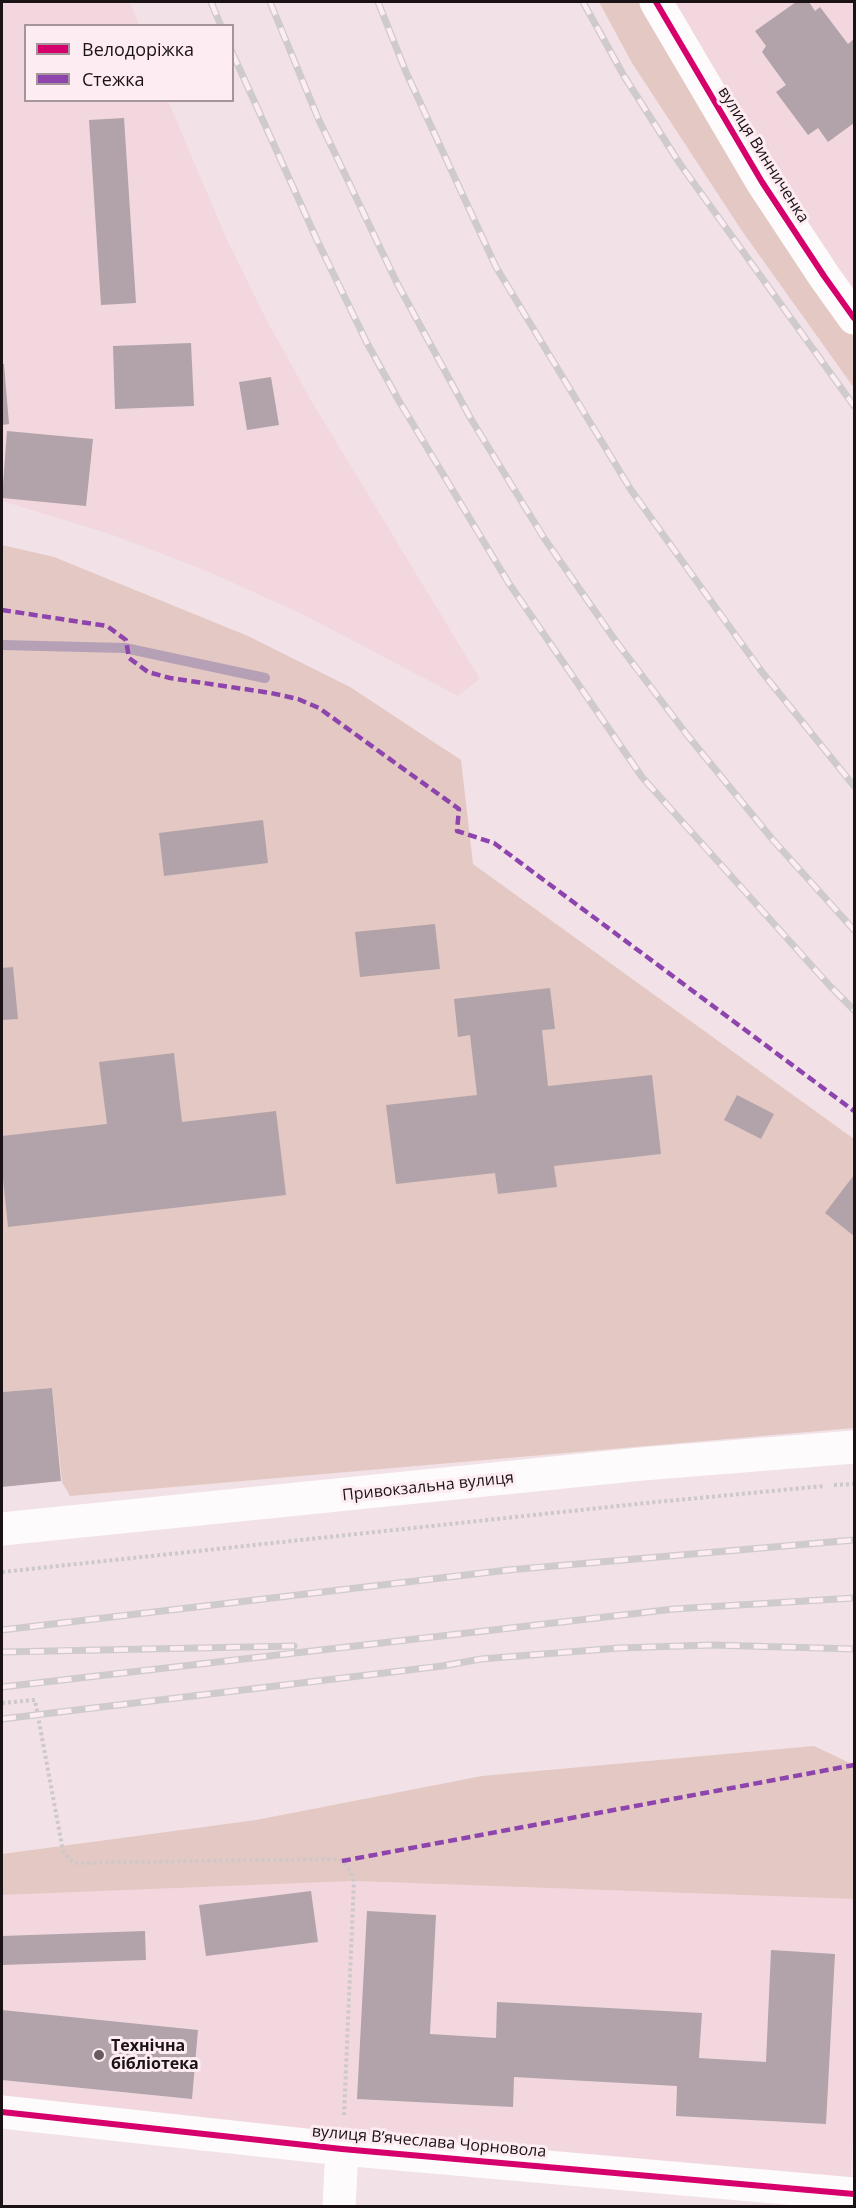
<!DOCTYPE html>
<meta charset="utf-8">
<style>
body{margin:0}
#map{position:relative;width:856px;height:2208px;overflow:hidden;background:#f2e2e7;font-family:"Open Sans",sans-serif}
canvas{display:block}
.frame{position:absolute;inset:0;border:3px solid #1b1215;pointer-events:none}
.legend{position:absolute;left:24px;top:24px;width:210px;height:78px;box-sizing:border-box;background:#fdecf1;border:2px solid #a39599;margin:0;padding:8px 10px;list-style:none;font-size:18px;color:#1b1215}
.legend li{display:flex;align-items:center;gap:12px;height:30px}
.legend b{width:30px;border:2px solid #a39599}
</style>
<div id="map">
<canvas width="856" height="2208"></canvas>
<div class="frame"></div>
<ul class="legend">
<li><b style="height:8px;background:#d6006c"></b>Велодоріжка</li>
<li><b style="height:8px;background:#8e44ad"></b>Стежка</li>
</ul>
</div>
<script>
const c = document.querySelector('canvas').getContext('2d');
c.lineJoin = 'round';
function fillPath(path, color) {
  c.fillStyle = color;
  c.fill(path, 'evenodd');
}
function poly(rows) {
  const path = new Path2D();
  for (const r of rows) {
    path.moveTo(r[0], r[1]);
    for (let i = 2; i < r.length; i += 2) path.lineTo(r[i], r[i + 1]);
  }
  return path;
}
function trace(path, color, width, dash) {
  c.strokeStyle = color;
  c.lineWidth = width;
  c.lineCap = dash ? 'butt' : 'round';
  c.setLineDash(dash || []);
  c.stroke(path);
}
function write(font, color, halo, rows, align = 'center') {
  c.font = font + ' "Open Sans",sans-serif';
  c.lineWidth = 6;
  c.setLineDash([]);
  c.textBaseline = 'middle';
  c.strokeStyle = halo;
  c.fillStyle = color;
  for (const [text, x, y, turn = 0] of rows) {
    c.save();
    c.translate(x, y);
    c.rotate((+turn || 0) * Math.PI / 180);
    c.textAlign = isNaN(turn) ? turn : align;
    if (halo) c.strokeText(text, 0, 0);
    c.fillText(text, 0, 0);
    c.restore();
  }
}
const built = poly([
 [2,2,130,2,139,25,26,26,26,100,168,101,228,242,267,321,312,402,480,679,458,696,304,615,209,572,110,534,2,501],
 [656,2,854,2,854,318],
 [354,1881,854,1899,854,2111,850,2193,2,2112,2,1895]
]);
const green = poly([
 [599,2,656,2,854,318,854,388,742,231,632,63],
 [2,545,54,557,248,636,350,687,461,760,473,864,854,1139,854,1428,70,1496,62,1482,52,1388,2,1392],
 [814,1746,854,1765,854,1899,354,1881,2,1895,2,1854,256,1820,482,1776]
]);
const stream = poly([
 [2,645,125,648,265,678]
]);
const building = poly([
 [796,2,809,2,815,11,820,7,848,44,854,39,854,123,828,142,818,128,808,135,776,92,786,85,762,52,766,46,755,31],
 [124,118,136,303,101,305,89,120],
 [191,343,194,406,115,409,113,346],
 [2,364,4,364,9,424,2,425],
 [271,377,279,425,247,430,239,382],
 [7,431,93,439,86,506,2,498],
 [263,820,268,863,164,876,159,833],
 [435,924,440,969,360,977,355,932],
 [13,967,18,1019,2,1020,2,968],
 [550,988,555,1029,542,1030,548,1086,652,1075,661,1154,554,1166,557,1187,498,1194,495,1173,396,1184,386,1105,477,1095,470,1035,458,1037,454,999],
 [174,1053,182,1122,276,1111,286,1195,8,1227,2,1169,2,1136,107,1124,99,1062],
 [737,1095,774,1114,761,1139,724,1120],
 [854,1175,854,1236,825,1213],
 [52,1388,61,1481,2,1487,2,1392],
 [311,1891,318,1942,206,1956,199,1905],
 [367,1911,436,1915,430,2034,496,2038,497,2002,702,2013,699,2058,766,2062,771,1950,835,1954,826,2124,676,2116,677,2086,514,2077,513,2107,357,2099],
 [145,1931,146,1960,2,1965,2,1936],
 [2,2010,198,2030,192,2099,2,2080]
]);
const path = poly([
 [834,1485,854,1484],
 [2,1572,646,1503,824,1486],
 [2,1703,35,1700,63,1851,69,1859,77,1863,332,1859,342,1861,349,1869,354,1881,344,2115]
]);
const minor = poly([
 [656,2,762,182,824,276,854,318],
 [2,1529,642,1464,854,1447],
 [2,2112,342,2149,854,2194],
 [339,2206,342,2149]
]);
const rail = poly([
 [211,2,221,26],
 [270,2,318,118,397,283,471,419,544,538,615,640,688,736,773,840,854,930],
 [378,2,406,72,496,267,631,490,762,672,854,786],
 [583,2,624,76,680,164,854,406],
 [232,52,317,240,366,341,399,401,508,582,642,777,829,985,854,1010],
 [2,1630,508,1570,854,1540],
 [2,1652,294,1646],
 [2,1687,674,1609,854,1598],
 [2,1719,442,1666,481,1659,619,1648,712,1645,854,1649]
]);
const quiet = poly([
 [2,610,107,626,126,640,129,658,148,672,170,678,271,693,298,699,319,708,459,809,457,831,494,843,854,1111],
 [342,1861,854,1765]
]);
const cycleway = poly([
 [656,2,762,182,824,276,854,318],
 [2,2112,342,2149,854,2194]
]);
const markers = [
 [99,2055,6,"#665b5e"]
];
const streetNames = [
 ["вулиця Винниченка",763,155,58],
 ["Привокзальна вулиця",428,1487,-6],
 ["вулиця Вʼячеслава Чорновола",429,2142,5]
];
const poiNames = [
 ["Технічна",111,2046],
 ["бібліотека",111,2064]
];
fillPath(built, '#f2d7df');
fillPath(green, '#e4c8c3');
trace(stream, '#b5a0b6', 10);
fillPath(building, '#b1a3a9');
trace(path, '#cdc8c9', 4, [3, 3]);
trace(minor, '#fdfbfb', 33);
trace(rail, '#cfcbcd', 7);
trace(rail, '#fdecf1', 4.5, [14]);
trace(quiet, '#8e44ad', 4.5, [9, 4.5]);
trace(cycleway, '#d6006c', 6);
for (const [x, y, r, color] of markers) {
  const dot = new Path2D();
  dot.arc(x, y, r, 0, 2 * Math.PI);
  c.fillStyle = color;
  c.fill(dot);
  trace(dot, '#fdecf1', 2);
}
write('16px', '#1b1215', '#fdecf1', streetNames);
write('bold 16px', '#1b1215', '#fdecf1', poiNames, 'left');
</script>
